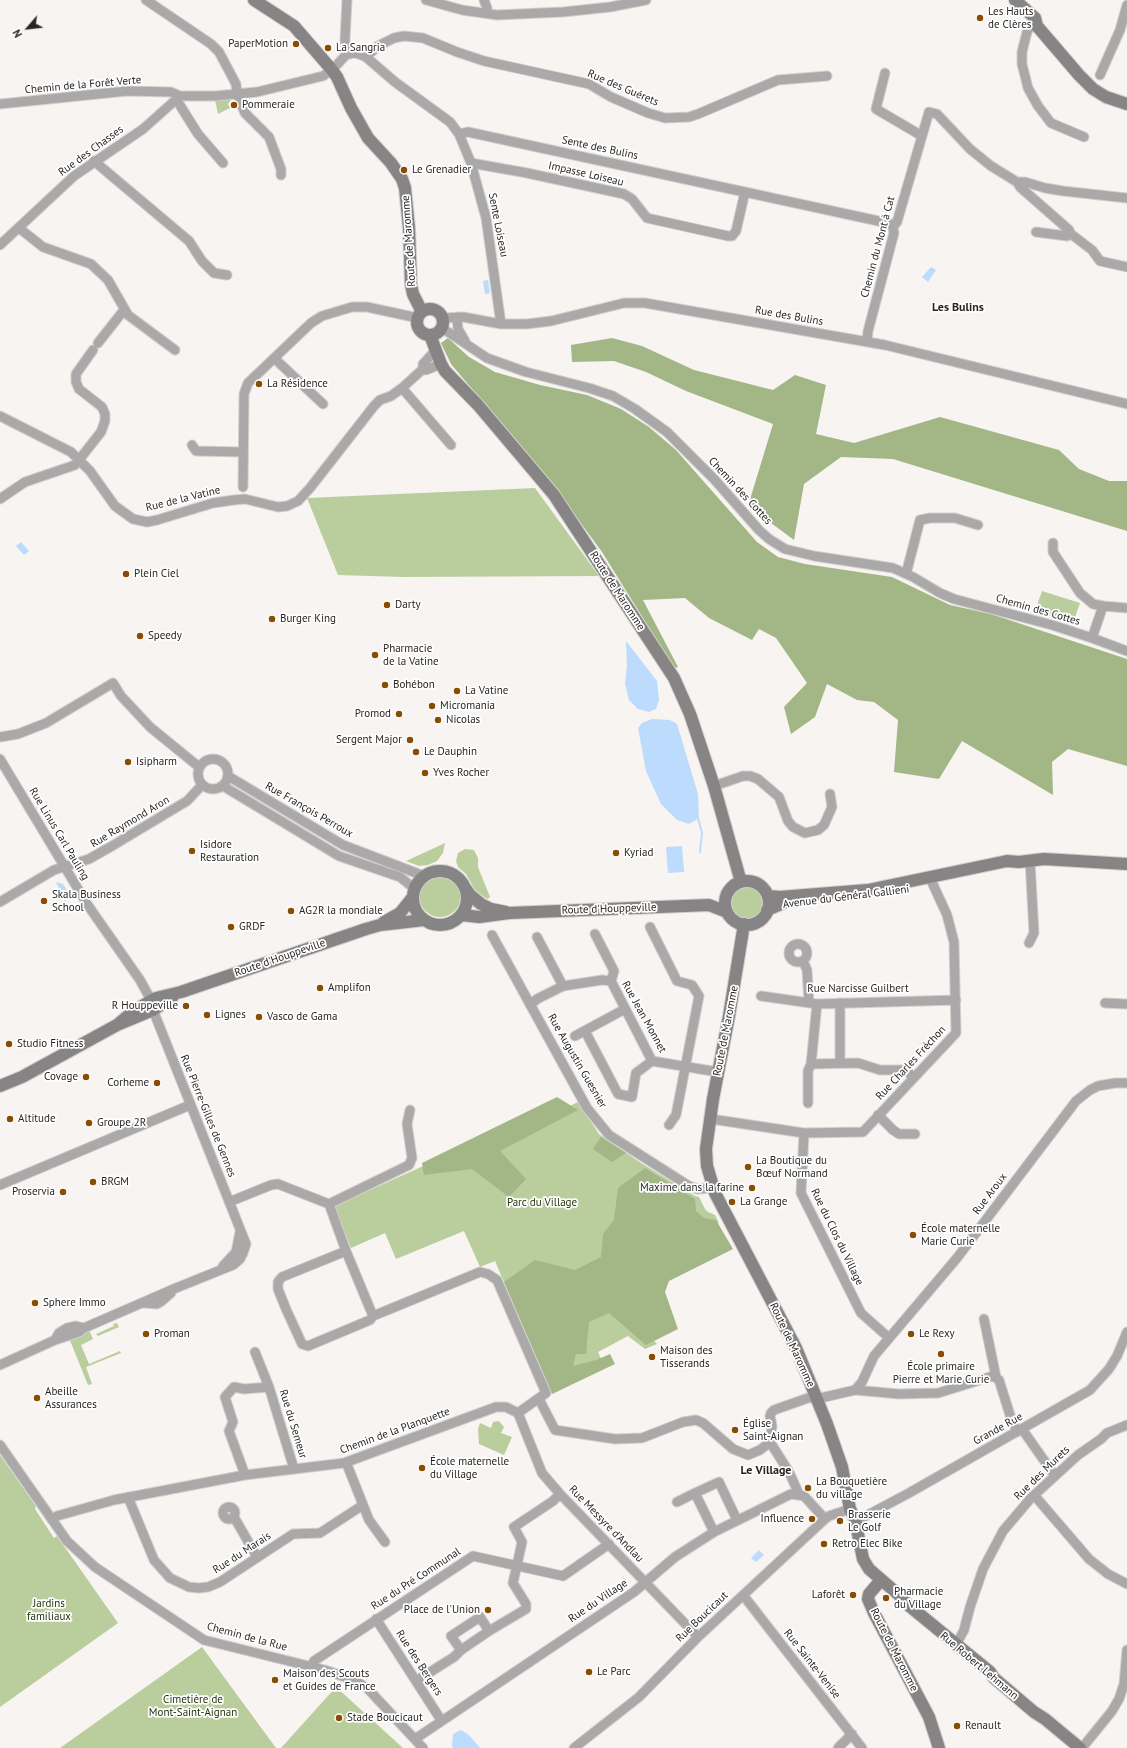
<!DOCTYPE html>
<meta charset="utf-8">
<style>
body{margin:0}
#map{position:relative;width:1127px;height:1748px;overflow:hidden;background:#f7f4f2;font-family:"PT Sans",sans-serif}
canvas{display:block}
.north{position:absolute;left:8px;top:8px;width:40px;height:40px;-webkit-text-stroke:3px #fff;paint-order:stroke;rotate:242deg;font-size:11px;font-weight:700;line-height:16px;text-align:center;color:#272625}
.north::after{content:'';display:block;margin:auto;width:14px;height:18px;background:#272625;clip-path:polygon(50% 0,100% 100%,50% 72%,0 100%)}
</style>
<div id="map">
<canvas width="1127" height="1748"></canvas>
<div class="north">N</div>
</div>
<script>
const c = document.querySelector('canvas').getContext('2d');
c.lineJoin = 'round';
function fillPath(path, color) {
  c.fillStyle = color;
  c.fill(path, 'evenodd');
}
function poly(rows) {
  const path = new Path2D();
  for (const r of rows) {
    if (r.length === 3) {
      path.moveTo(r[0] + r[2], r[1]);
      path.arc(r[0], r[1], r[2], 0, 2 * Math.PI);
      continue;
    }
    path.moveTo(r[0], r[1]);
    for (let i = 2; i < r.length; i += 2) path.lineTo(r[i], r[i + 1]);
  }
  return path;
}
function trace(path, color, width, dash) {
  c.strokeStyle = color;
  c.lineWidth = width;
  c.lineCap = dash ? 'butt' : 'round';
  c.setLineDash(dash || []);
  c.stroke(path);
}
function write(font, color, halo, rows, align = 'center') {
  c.font = font + ' "PT Sans",sans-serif';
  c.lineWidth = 3.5;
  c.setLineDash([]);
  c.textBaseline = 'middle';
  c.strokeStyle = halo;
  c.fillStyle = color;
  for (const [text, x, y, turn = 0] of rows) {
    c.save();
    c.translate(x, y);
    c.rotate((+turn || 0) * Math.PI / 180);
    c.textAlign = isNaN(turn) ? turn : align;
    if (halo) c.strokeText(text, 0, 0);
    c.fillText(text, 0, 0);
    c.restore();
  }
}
const green = poly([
 [228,99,231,100,228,104,230,108,218,114,215,100],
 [535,488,599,576,402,577,338,575,307,498],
 [1042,591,1080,603,1073,623,1035,611],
 [445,843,443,853,437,861,428,865,419,866,406,861],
 [465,849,474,850,478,858,478,867,490,897,487,899,475,890,466,874,458,867,456,861,458,853],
 [440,896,21],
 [747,903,16],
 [578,1102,599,1134,641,1163,695,1196,699,1197,705,1209,708,1212,715,1215,719,1223,603,1245,635,1320,657,1344,645,1349,628,1336,598,1352,605,1368,552,1394,495,1261,480,1267,464,1231,396,1259,385,1233,351,1248,334,1206,486,1138,489,1145],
 [117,1323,119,1327,98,1336,96,1334,114,1326,113,1324],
 [89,1330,93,1339,81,1345,89,1364,120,1351,121,1353,86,1367,92,1384,88,1385,69,1338],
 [499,1421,504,1427,501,1433,512,1437,504,1455,479,1444,478,1429,480,1423,491,1428,493,1422],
 [0,1455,36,1506,35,1509,54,1538,57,1536,118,1623,0,1707],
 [202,1647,276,1748,60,1748],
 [336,1687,403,1748,281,1748]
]);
const forest = poly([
 [448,338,469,357,495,372,540,385,587,395,621,409,649,427,676,450,757,542,778,557,805,564,892,577,950,605,991,614,1127,659,1127,766,1068,749,1052,762,1053,795,962,741,939,779,894,772,898,720,874,702,857,700,827,684,815,717,791,734,784,707,807,683,776,638,759,629,752,640,709,618,685,598,643,600,678,667,674,668,602,552,552,484,451,364,441,343],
 [612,338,642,346,694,370,773,390,795,375,826,385,816,434,854,443,940,417,1059,450,1079,469,1109,481,1127,481,1127,531,893,459,841,457,804,484,794,540,748,506,773,424,686,391,646,372,614,361,572,362,571,345],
 [557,1097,578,1110,500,1151,526,1179,509,1197,472,1169,424,1175,422,1163],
 [601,1137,626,1153,612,1162,593,1149],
 [645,1168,695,1199,696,1211,704,1218,716,1220,733,1249,669,1281,665,1292,678,1329,646,1345,609,1313,589,1322,586,1354,576,1354,573,1366,596,1360,610,1354,615,1364,552,1394,504,1282,535,1260,575,1270,601,1257,603,1234,614,1220,618,1188]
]);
const water = poly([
 [931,267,936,270,928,282,922,277],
 [488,280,490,293,485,294,483,281],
 [21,542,29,551,24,555,16,546],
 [626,641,657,681,659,700,656,709,649,712,638,709,629,700,625,684,627,666],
 [652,719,670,720,677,724,698,794,699,818,689,824,677,820,661,804,646,771,638,728,642,723],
 [682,846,684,872,668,873,666,847],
 [56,882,63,884,71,896,70,898,65,901],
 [759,1550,764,1555,756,1562,751,1558],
 [461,1730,469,1735,480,1748,453,1748,452,1745,453,1734]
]);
const stream = poly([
 [698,818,702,833,700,852]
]);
const street = poly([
 [146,0,211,44,219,52,236,84,237,94,245,113,269,137,281,169,281,175],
 [426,0,462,10,497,15,563,12,610,7,646,0],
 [484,0,487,8,485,13],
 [1035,18,1027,32,1022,52,1022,64,1028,88,1038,106,1051,123,1084,137],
 [346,55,345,39,347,0],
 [366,57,378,46,394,38,404,36,423,38,457,52,484,61,589,84,611,97,648,113,665,118,689,117,698,114,778,80,827,76],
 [885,73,876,109,922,136],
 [1100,75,1120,30,1127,5],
 [176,99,198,134,223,163],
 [0,104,127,91,171,92,180,96,215,96,257,92,323,76,332,70,346,55,354,53,359,54,366,57,395,82,450,122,459,134,471,163,486,218,501,324],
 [459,134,468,132,883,222,889,223,893,227],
 [94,161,189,241,202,261,214,273,227,275],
 [471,163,527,173,624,194,632,199,647,218,728,236,732,236,736,231,745,192],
 [1017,182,1025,182,1045,188,1063,191,1127,198],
 [19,228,43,247,91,264,108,280,128,315,175,350],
 [1071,234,1092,250,1100,261,1127,267],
 [0,245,74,176,143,129,180,96],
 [457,317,458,329,465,341],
 [443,318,463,317,501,324,527,324,551,321,624,303,645,303,885,345,1127,404],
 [442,328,487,358,526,372,589,388,613,396,635,409,667,432,714,479,759,530,769,539,785,549,814,556,893,568,913,577,940,593,954,599,1052,625,1092,638,1127,651],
 [867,341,868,331,894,233,893,227,897,222,929,112,937,114,970,149,991,166,1017,182,1020,187,1069,230,1071,234,1067,236,1036,232],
 [98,343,124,310],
 [274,358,323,404],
 [423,369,426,370,441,364],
 [402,388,451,445],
 [0,416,71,452,90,471,115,506,133,519,147,522,157,520,213,503,234,500,245,499,278,507,287,506,298,501,310,488,374,406,380,400,391,396,402,388,423,369,423,364,435,351],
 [192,445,196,451,243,452],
 [243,487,244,394,248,383,311,323,322,316,352,307,367,307,418,318],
 [0,499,25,482,75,465,101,432,105,421,105,414,102,407,79,389,76,382,76,374,93,350],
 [1053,543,1053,552,1080,593,1093,604,1103,606,1127,608],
 [906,574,920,520,930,518,955,518,978,525],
 [1092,638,1103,606],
 [0,737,18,734,46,723,113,683,121,696,150,727,199,767],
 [213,774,15],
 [0,759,87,904,140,980,151,1000],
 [228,776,343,845,424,876],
 [223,786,339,856,400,877,415,889],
 [714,786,743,776,750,776,758,779,779,797,788,821,793,827,805,833,818,830,824,825,832,807,830,794],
 [0,902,54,870,89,859,112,846,187,801,202,785],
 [650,927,677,981,692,985,699,996,676,1115,669,1125],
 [595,934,614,971,611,981],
 [492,935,587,1108,609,1135,689,1186,697,1189,713,1188],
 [537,937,563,986],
 [1029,943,1034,933,1030,860],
 [798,953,9],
 [803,961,807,970,809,1003],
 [761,996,817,1004,956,1000],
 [840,1003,840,1063],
 [1105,1003,1127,1004],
 [530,1005,537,999,563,986,602,980,611,981,652,1061,718,1072],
 [585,1031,618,1094,632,1097,636,1073,652,1061],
 [575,1036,625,1009],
 [811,1064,817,1004],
 [808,1103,808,1071,811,1064,858,1063,880,1070,906,1070,913,1077],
 [878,1115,893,1130,899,1134,915,1134],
 [711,1119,804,1133,863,1132,956,1033,954,942,947,915,930,878],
 [804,1133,801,1193,861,1313,888,1337],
 [0,1185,190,1105],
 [329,1204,409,1165,412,1158,407,1124,410,1110],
 [346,1251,282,1277,278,1282,278,1289,286,1309,302,1344,308,1346,370,1320,373,1316],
 [223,1266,236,1252,240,1232],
 [144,1303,157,1304,162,1301,171,1293],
 [984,1319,996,1377],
 [55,1340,59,1333,67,1328,76,1326,84,1328],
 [255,1352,269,1387],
 [0,1365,55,1340,79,1332,84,1328,176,1288,233,1265,240,1259,243,1253,246,1244,153,1010,153,1005],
 [855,1390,899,1394,938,1393,993,1376,999,1380,1010,1415,1017,1432],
 [539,1399,555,1430,615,1439,642,1438,683,1422,696,1420,703,1423,733,1449,748,1455,760,1450,770,1442,772,1426,770,1416,771,1413,774,1410,808,1398,825,1397,855,1390,862,1382,874,1356,957,1258,1076,1101,1090,1090,1098,1086,1115,1083,1127,1083],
 [518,1413,542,1473,560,1494,698,1637],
 [1022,1429,1055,1476],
 [770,1442,789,1472,799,1494],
 [0,1445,67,1541,95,1567,204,1640,325,1670,356,1681,368,1689,423,1748],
 [346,1462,369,1520,385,1542],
 [245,1475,229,1431,233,1422,225,1397,234,1387,244,1389,269,1387,294,1469],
 [1034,1495,1089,1559,1108,1574,1127,1584],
 [128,1497,154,1560,170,1578,189,1587,199,1588,208,1587,220,1582,293,1534,320,1533,363,1505],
 [677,1502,695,1493],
 [229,1513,6],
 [234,1517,257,1557],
 [855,1519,864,1517,909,1493,1090,1390,1109,1369,1117,1356,1127,1332],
 [52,1520,57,1516,114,1500,245,1475,344,1463,496,1407,506,1407,518,1413,546,1393,497,1280,488,1274,480,1272,373,1316,346,1251,329,1204,278,1184,271,1185,229,1202],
 [714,1532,695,1493,719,1482,737,1520],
 [743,1595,862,1748],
 [376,1619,441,1720],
 [956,1645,964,1630,970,1607,983,1569,1003,1531,1031,1498,1078,1455,1101,1439,1107,1433,1127,1425],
 [461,1650,451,1636,480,1617,489,1631],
 [311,1667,314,1661,473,1556,563,1576,609,1544],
 [416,1681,454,1657,461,1650,489,1631,526,1609,526,1604,513,1583,522,1542,514,1527,553,1501,560,1494],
 [415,1739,634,1592,675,1557,714,1532,791,1494,804,1496,825,1519],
 [574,1748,639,1697,698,1637,825,1519,829,1516,850,1509],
 [838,1748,852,1734],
 [1082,1748,1112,1711,1119,1699,1124,1684,1127,1650]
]);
const secondary = poly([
 [254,0,294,26,332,70,337,77,351,108,368,138,391,163,402,179,405,188,409,228,411,285,413,294,422,312],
 [1015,0,1035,18,1037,26,1079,75,1093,89,1106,97,1127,104],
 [430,322,13],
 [430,335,441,364,445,371,478,405,554,495,674,678,690,714,714,786,741,882],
 [440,898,27],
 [747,903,22],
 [466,889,470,895,481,904,491,909,506,912],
 [768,896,780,897,868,890,1007,861,1019,862,1044,859,1061,860,1127,864],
 [767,910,786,902,794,901],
 [462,915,479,917,509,913,709,905,727,912],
 [384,922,400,913,413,897],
 [744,924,729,1016,713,1099,706,1149,707,1166,715,1193,796,1348,827,1424,842,1467,850,1509,855,1519,863,1559,869,1569,899,1595,907,1604,990,1672,994,1678,1034,1712,1045,1719,1080,1748],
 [117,1025,135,1010,156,998,181,992,366,929,380,925,424,920],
 [0,1086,22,1077,117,1025,153,1010,172,998],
 [881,1580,869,1594,868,1599,874,1613,929,1717,939,1748]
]);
const markers = [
 [980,18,4,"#874d05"],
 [296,44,4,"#874d05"],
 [328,48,4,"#874d05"],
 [234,105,4,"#874d05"],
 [404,170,4,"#874d05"],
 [259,384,4,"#874d05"],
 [126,574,4,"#874d05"],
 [387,605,4,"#874d05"],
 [272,619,4,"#874d05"],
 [140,636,4,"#874d05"],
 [375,655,4,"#874d05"],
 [385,685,4,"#874d05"],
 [457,691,4,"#874d05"],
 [432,706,4,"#874d05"],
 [399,714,4,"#874d05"],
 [438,720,4,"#874d05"],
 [410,740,4,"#874d05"],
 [416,752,4,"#874d05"],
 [128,762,4,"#874d05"],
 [425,773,4,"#874d05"],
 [192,851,4,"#874d05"],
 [616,853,4,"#874d05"],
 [44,901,4,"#874d05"],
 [291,911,4,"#874d05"],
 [231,927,4,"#874d05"],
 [320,988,4,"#874d05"],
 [186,1006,4,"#874d05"],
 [207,1015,4,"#874d05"],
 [259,1017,4,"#874d05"],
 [9,1044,4,"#874d05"],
 [86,1077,4,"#874d05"],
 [157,1083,4,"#874d05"],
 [10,1119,4,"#874d05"],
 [89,1123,4,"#874d05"],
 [748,1167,4,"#874d05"],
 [93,1182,4,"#874d05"],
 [752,1188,4,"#874d05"],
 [63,1192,4,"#874d05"],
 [732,1202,4,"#874d05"],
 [913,1235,4,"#874d05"],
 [35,1303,4,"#874d05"],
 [146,1334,4,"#874d05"],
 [911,1334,4,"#874d05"],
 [941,1354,4,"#874d05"],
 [652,1357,4,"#874d05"],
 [37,1398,4,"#874d05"],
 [735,1430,4,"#874d05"],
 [422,1468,4,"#874d05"],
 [808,1488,4,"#874d05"],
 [812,1519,4,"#874d05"],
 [840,1521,4,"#874d05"],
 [824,1544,4,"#874d05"],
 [853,1595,4,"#874d05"],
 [886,1598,4,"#874d05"],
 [488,1610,4,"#874d05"],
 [589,1672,4,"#874d05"],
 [275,1680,4,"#874d05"],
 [339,1718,4,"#874d05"],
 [957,1726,4,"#874d05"]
];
const poiNames = [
 ["Les Hauts",988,12],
 ["de Clères",988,25],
 ["PaperMotion",288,44,"right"],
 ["La Sangria",336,48],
 ["Pommeraie",242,105],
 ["Le Grenadier",412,170],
 ["La Résidence",267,384],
 ["Plein Ciel",134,574],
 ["Darty",395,605],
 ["Burger King",280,619],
 ["Speedy",148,636],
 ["Pharmacie",383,649],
 ["de la Vatine",383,662],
 ["Bohébon",393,685],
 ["La Vatine",465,691],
 ["Micromania",440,706],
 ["Promod",391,714,"right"],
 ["Nicolas",446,720],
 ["Sergent Major",402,740,"right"],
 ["Le Dauphin",424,752],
 ["Isipharm",136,762],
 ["Yves Rocher",433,773],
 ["Isidore",200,845],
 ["Restauration",200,858],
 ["Kyriad",624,853],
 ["Skala Business",52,895],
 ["School",52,908],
 ["AG2R la mondiale",299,911],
 ["GRDF",239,927],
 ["Amplifon",328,988],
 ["R Houppeville",178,1006,"right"],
 ["Lignes",215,1015],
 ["Vasco de Gama",267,1017],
 ["Studio Fitness",17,1044],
 ["Covage",78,1077,"right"],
 ["Corheme",149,1083,"right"],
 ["Altitude",18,1119],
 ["Groupe 2R",97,1123],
 ["La Boutique du",756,1161],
 ["Bœuf Normand",756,1174],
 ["BRGM",101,1182],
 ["Maxime dans la farine",744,1188,"right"],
 ["Proservia",55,1192,"right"],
 ["La Grange",740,1202],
 ["École maternelle",921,1229],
 ["Marie Curie",921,1242],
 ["Sphere Immo",43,1303],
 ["Proman",154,1334],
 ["Le Rexy",919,1334],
 ["Maison des",660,1351],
 ["Tisserands",660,1364],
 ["École primaire",941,1367,"center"],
 ["Pierre et Marie Curie",941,1380,"center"],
 ["Abeille",45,1392],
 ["Assurances",45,1405],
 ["Église",743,1424],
 ["Saint-Aignan",743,1437],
 ["École maternelle",430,1462],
 ["du Village",430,1475],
 ["La Bouquetière",816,1482],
 ["du village",816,1495],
 ["Brasserie",848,1515],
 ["Le Golf",848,1528],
 ["Influence",804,1519,"right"],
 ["Retro Elec Bike",832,1544],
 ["Pharmacie",894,1592],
 ["du Village",894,1605],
 ["Laforêt",845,1595,"right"],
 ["Place de l'Union",480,1610,"right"],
 ["Le Parc",597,1672],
 ["Maison des Scouts",283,1674],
 ["et Guides de France",283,1687],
 ["Stade Boucicaut",347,1718],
 ["Renault",965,1726]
];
const streetNames = [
 ["Chemin de la Forêt Verte",83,85,-5],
 ["Rue des Guérets",623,88,23],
 ["Sente des Bulins",600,148,12],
 ["Rue des Chasses",91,151,-36],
 ["Impasse Loiseau",586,174,13],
 ["Sente Loiseau",498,225,79],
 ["Route de Maromme",409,241,-94],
 ["Chemin du Mont à Cat",878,247,-75],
 ["Rue des Bulins",789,316,10],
 ["Chemin des Cottes",740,491,47],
 ["Rue de la Vatine",183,499,-14],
 ["Route de Maromme",617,591,57],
 ["Chemin des Cottes",1038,610,16],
 ["Rue François Perroux",309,810,30],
 ["Rue Raymond Aron",130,822,-31],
 ["Rue Linus Carl Pauling",59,834,59],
 ["Avenue du Général Gallieni",846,897,-7],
 ["Route d'Houppeville",609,909,-2],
 ["Route d'Houppeville",280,958,-19],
 ["Rue Narcisse Guilbert",858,989],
 ["Rue Jean Monnet",644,1017,61],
 ["Route de Maromme",726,1031,-79],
 ["Rue Augustin Guesnier",577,1061,60],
 ["Rue Charles Fréchon",911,1063,-47],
 ["Rue Pierre-Gilles de Gennes",208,1116,68],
 ["Rue Aroux",990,1194,-53],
 ["Rue du Clos du Village",837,1237,64],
 ["Route de Maromme",792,1345,65],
 ["Rue du Semeur",293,1424,73],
 ["Grande Rue",998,1429,-29],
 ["Chemin de la Planquette",395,1431,-20],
 ["Rue des Murets",1042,1473,-44],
 ["Rue Messyre d'Andlau",606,1524,46],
 ["Rue du Marais",242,1553,-33],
 ["Rue du Pré Communal",416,1579,-33],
 ["Rue du Village",598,1601,-34],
 ["Rue Boucicaut",702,1617,-44],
 ["Chemin de la Rue",247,1637,15],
 ["Route de Maromme",894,1650,63],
 ["Rue des Bergers",419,1663,57],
 ["Rue Sainte-Venise",812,1664,52],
 ["Rue Robert Lehmann",979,1666,40]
];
const parkNames = [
 ["Parc du Village",542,1203],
 ["Jardins",49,1604],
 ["familiaux",49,1617],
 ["Cimetière de",193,1700],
 ["Mont-Saint-Aignan",193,1713]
];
const neighbourhoodNames = [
 ["Les Bulins",958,308],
 ["Le Village",766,1471]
];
fillPath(green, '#bace9d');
fillPath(forest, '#a3b786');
fillPath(water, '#bcdbfd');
trace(stream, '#bcdbfd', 2);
trace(street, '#d2cfcd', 11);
trace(secondary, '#d2cfcd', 14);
trace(street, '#aaa8a9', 9);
trace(secondary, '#868485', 12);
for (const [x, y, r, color] of markers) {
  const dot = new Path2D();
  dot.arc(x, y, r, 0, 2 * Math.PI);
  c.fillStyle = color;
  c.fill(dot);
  trace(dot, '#fff', 1.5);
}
write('11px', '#272625', '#fff', poiNames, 'left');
write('11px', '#272625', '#fff', streetNames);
write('11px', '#26320d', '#fff', parkNames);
write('bold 12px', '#272625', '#fff', neighbourhoodNames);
</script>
